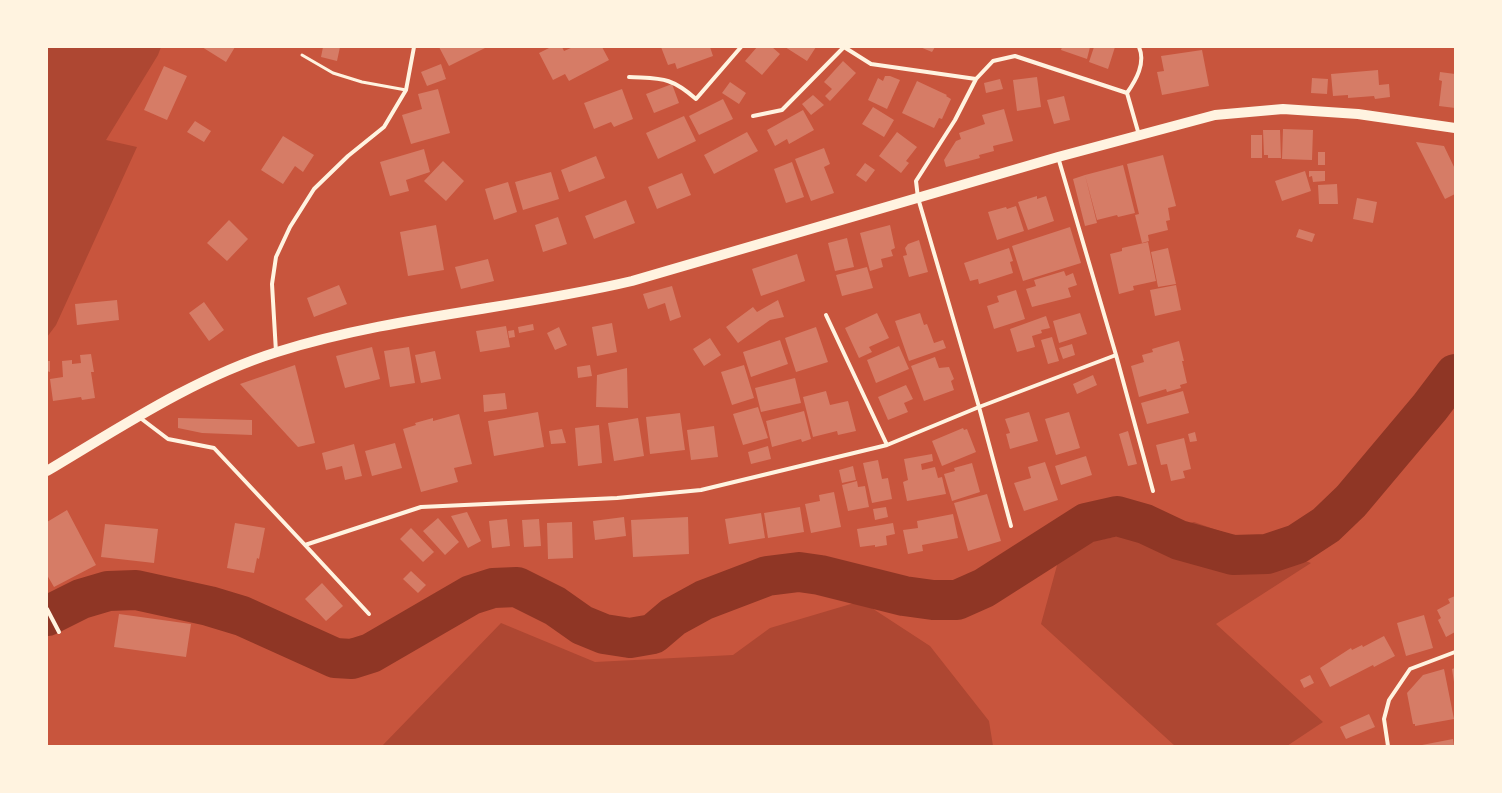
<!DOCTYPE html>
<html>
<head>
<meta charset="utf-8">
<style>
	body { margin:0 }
	#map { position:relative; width:1502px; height:793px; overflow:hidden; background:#c8553d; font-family:"Times New Roman",serif }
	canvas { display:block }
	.frame { position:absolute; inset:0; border:48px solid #fff3e0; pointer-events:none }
</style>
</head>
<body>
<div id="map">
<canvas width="1502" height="793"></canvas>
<div class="frame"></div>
</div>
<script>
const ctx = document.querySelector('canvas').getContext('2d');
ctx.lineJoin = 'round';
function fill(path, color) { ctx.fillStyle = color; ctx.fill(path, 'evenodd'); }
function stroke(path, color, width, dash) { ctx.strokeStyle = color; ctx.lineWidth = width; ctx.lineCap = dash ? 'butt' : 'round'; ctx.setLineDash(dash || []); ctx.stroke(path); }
fill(new Path2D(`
	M47 47H161L158 55 106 140 137 147 56 325 47 337Z
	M1194 522 1311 563 1216 624 1323 722 1287 746H1175L1041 624 1062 547Z
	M861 601 930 646 989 721 993 746H382L501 623 595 662 733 655 770 628Z`), '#ae4732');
stroke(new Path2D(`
	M47 616 81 599 108 591 136 590 209 606 242 616 335 658 352 659 371 653 471 595 493 588 517 587 555 606 582 625 604 634 630 638 653 634 673 617 704 600 767 576 799 572 820 575 904 596 933 600H957L984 588 1086 523 1117 516 1145 524 1179 540 1233 555 1267 554 1297 544 1326 525 1351 501 1430 407 1455 374`), '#8f3625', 40);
fill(new Path2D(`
	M202 47H235L226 62Z
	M323 47H340L337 61 321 57Z
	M439 47H487L449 66Z
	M551 47H562L564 51 573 47H602L609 60 569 81 565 74 553 80 539 53Z
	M661 47H710L713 56 677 69 675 63 668 65Z
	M757 47H772L780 54 762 75 745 61Z
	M785 47H816L807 61Z
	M920 47H935L932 52Z
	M1062 47H1090L1087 59 1061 50Z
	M1094 47H1115L1108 69 1089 62Z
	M1202 50 1209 86 1162 95 1157 72 1164 71 1161 56Z
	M843 61 856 73 830 101 825 96 832 89 824 82Z
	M441 64 446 79 427 86 421 72Z
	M164 66 187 76 167 120 144 110Z
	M1378 70 1379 85 1389 84 1390 97 1375 99 1374 96 1348 98V95L1333 96 1331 74Z
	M1440 72 1455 74V108L1439 106 1442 81 1439 80Z
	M885 76H890L900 80 887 109 868 100 878 78 883 81Z
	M1037 77 1041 107 1017 111 1013 80Z
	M1312 78 1328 79 1327 94 1311 93Z
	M1000 79 1003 89 986 93 984 83Z
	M917 81 947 95 946 96 951 99 942 119 939 118 934 128 902 113Z
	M730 82 746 93 739 104 722 93Z
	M672 84 679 103 654 113 646 94Z
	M438 89 450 133 411 144 402 115 422 109 418 94Z
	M622 89 633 119 614 127 611 122 594 129 584 103Z
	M813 95 824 105 811 115 802 104Z
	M1064 96 1070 120 1054 124 1047 100Z
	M723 99 733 119 699 135 689 116Z
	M873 107 894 120 884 137 862 124Z
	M1004 109 1013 141 993 146 994 151 979 155 980 158 946 167 944 160 956 141 961 139 959 133 985 124 982 115Z
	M803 110 814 130 789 144 787 139 775 146 767 130Z
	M684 116 696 141 658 159 646 133Z
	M195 121 211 131 204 142 187 132Z
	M1283 129 1313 130 1312 160 1282 159Z
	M1263 130H1280L1281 158H1268V155H1264Z
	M747 132 758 151 714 174 704 155Z
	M897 132 917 147 906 161 909 163 901 173 879 156Z
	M1251 135H1262V158H1251Z
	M283 136 314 155 303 172 295 166 283 184 261 170Z
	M1416 142 1444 146 1455 169V194L1445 199Z
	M824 148 830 164 824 167 834 193 811 201 795 159Z
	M424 149 430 172 406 180 409 191 390 196 380 162Z
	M1318 152H1325V165H1318Z
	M1163 155 1176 206 1168 208 1170 220 1166 221 1168 230 1148 235 1149 241 1142 243 1135 215 1139 214 1127 164Z
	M596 156 605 178 569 192 561 170Z
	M443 161 464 181 446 201 424 181Z
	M792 162 804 197 786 203 774 169Z
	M865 163 875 170 866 182 856 175Z
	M1123 165 1135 213 1118 217 1117 215 1097 220 1085 175Z
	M1305 171 1311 191 1282 201 1275 181Z
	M1309 171H1325V181L1313 182 1312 176 1309 177Z
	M551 172 559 199 523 210 515 182Z
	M682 173 691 195 657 209 648 187Z
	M1085 175 1097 223 1085 226 1073 179Z
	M508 182 517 212 494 220 485 189Z
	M1337 184 1338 204H1319L1318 185Z
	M1037 196V199L1046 196 1054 221 1028 230 1018 202Z
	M1357 198 1377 202 1373 223 1353 219Z
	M626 200 635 223 594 239 585 216Z
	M1016 206 1024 231 997 240 988 212 1006 207 1007 209Z
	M558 217 567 244 543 252 535 225Z
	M229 220 248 239 227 261 207 243Z
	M436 225 444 270 408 276 400 232Z
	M890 225 895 248 891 250 893 256 881 259 883 267 870 271 860 233Z
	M1070 227 1081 263 1023 281 1012 246Z
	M1299 229 1315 234 1312 242 1296 237Z
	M847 238 854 267 835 271 828 243Z
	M919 240 928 272 909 277 903 256 907 255 905 248 908 244Z
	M1148 242 1156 281 1133 286 1134 290 1119 294 1110 254 1122 251V248Z
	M1009 248 1013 261 1010 262 1013 273 979 284 978 279 970 281 964 263Z
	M1168 248 1176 284 1158 287 1151 252Z
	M797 254 805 281 761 296 752 269Z
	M488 259 494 281 461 289 455 267Z
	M867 267 873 288 842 296 836 275Z
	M1064 271 1066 276 1073 273 1077 285 1068 288 1071 297 1032 307 1026 289 1036 286 1034 280Z
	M339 285 347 304 314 317 307 298Z
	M1176 285 1181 310 1155 316 1150 290Z
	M672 286 681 317 670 321 665 303 648 309 643 294Z
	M1016 290 1025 319 994 329 987 306 999 302 997 296Z
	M117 300 119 320 77 325 75 304Z
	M778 300 784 317 770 320 738 343 726 327 753 307 757 312Z
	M204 302 224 330 209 341 189 313Z
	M877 313 889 338 869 347 872 352 859 358 845 328Z
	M920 313 924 325 927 324 934 343 943 340 946 348 909 361 895 321Z
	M1080 313 1087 334 1059 343 1053 321Z
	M1046 316 1050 328 1041 330 1042 333 1032 336 1035 347 1017 352 1010 329Z
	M612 323 617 352 597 356 592 327Z
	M533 324 534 330 519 333 518 327Z
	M506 326 510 347 480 352 476 331Z
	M559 327 567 345 555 350 547 333Z
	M816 327 828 362 796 372 785 338Z
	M514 330 515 337 509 338 508 331Z
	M1052 337 1059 361 1048 364 1041 340Z
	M710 338 721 355 704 366 693 349Z
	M780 340 788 364 751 377 743 352Z
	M1179 341 1184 361H1182L1187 383 1180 385 1181 388 1167 392 1166 389 1139 397 1131 366 1144 362 1142 355 1153 352 1152 349Z
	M1072 344 1075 355 1063 359 1059 348Z
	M899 346 909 369 876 383 867 360Z
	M372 347 380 379 345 388 336 356Z
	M409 347 415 383 390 387 384 351Z
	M435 351 441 379 421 383 415 355Z
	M91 354 94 372H91L95 398 82 400 81 397 53 401 50 379 63 377 62 361 72 360V364L81 363 80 355Z
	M935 357 939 368 949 367 954 379 951 381 954 390 924 401 911 366Z
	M47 361H50V372L47 371Z
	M295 365 315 443 298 447 240 384Z
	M590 365 592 376 578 378 577 367Z
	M744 365 754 398 732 405 721 372Z
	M627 368 628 408 596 407 597 375Z
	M1093 375 1097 385 1077 394 1073 384Z
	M795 378 801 403 761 412 755 388Z
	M906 385 913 399 904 403 908 412 888 420 878 397Z
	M826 391 830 405 848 401 856 431 838 435 837 431 813 437 803 397Z
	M1183 391 1189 413 1147 424 1141 403Z
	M505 393 507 409 484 412 483 395Z
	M758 407 768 438 743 445 733 414Z
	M804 411 811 439 802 442 801 439 772 447 766 421Z
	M538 412 544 447 494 456 488 421Z
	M1029 412 1038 441 1010 449 1006 434 1010 433 1005 419Z
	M1069 412 1080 448 1056 455 1045 419Z
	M680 413 685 450 650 454 646 417Z
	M459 414 472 464 454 468 458 482 421 492 403 429 416 425 415 423 433 418V421Z
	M178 418 252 420V435L202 433 178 428Z
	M638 418 644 456 614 461 608 423Z
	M599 425 602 463 578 466 575 428Z
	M714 426 718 457 691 460 687 430Z
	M963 428 964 430 967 429 976 452 942 466 932 441Z
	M562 429 566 443 551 444 549 431Z
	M1128 431 1137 464 1128 466 1119 434Z
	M1195 432 1197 441 1190 442 1188 434Z
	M1184 438 1191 469 1183 471 1185 478 1171 481 1167 464 1161 465 1156 445Z
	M395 443 402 468 372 476 365 451Z
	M354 444 362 476 345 480 342 466 326 470 322 453Z
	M768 446 771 459 751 464 748 452Z
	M932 454 933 461 921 464 922 470 935 467 938 478 942 477 946 494 907 501 903 482 908 480 904 459Z
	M1086 456 1092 475 1061 485 1055 466Z
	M878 460 882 479 888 478 892 499 872 503 863 463Z
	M1045 462 1058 500 1024 511 1014 483 1031 478 1028 467Z
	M972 463 980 492 952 501 944 474 955 471 954 468Z
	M853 466 856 480 842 483 839 470Z
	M857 481 858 487 865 486 869 507 848 511 842 485Z
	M834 492 841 527 811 533 805 504 820 501 819 495Z
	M987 494 1001 541 968 551 954 503Z
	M800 507 804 532 768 538 764 513Z
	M886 507 888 517 875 520 873 509Z
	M67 510 96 565 54 587 47 575V522Z
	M467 512 481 541 468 548 451 516Z
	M761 513 765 538 729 544 725 519Z
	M953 514 958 538 922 545 923 551 908 554 903 530 918 528 917 521Z
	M624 517 626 536 595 540 593 521Z
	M688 517 689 554 633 557 631 520Z
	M438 518 459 542 445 555 423 531Z
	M507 519 510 546 492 548 489 521Z
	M539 519 541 546 524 547 522 520Z
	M572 522 573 558 548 559 547 523Z
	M235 523 265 528 259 559 257 558 254 573 227 568Z
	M893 523 895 534 886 536 887 545 875 547V545L860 547 857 529Z
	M105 524 158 529 154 563 101 557Z
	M411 528 434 552 423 562 400 539Z
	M411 571 426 585 418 593 403 579Z
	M322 583 343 606 326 621 305 599Z
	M1455 596V632L1446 637 1438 620 1441 618 1437 610 1450 603 1448 599Z
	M119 614 191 624 186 657 114 647Z
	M1424 615 1433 648 1406 656 1397 623Z
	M1384 636 1395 656 1374 667 1373 665 1330 687 1320 668 1351 648 1352 650 1362 645 1363 647Z
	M1455 668V682H1454L1452 669Z
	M1444 669 1454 719 1415 726V724H1413L1407 693 1423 675Z
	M1310 675 1314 683 1304 688 1300 680Z
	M1369 714 1375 727 1346 739 1340 727Z
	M1453 739 1454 746H1422V745Z`), '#d67c66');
stroke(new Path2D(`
	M302 55 333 73 362 82 406 90`), '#fff3e0', 3);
stroke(new Path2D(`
	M629 77C661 79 670 76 696 99L741 47
	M976 79 993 61 1015 56 1127 93 1139 135
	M1127 93C1136 80 1146 63 1139 47
	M753 116 782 110 844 47
	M826 315 887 445
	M276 352 272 284 276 257 290 227 314 189 348 156 384 127 406 90 414 47
	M1116 355 1153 491
	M139 417 168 439 214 448 305 545 421 507 617 498 701 490 887 445 979 407 918 198 916 181 955 120 976 79 871 64 844 47
	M1011 526 979 407 1116 355 1058 157
	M305 545 369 614
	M47 609 59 632
	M1388 746 1384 719 1389 700 1410 669 1455 652`), '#fff3e0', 4);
stroke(new Path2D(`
	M47 471C121 427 194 378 277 352 392 316 514 309 632 281L1058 157 1215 115 1283 109 1358 114 1455 128`), '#fff3e0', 10);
</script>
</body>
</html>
